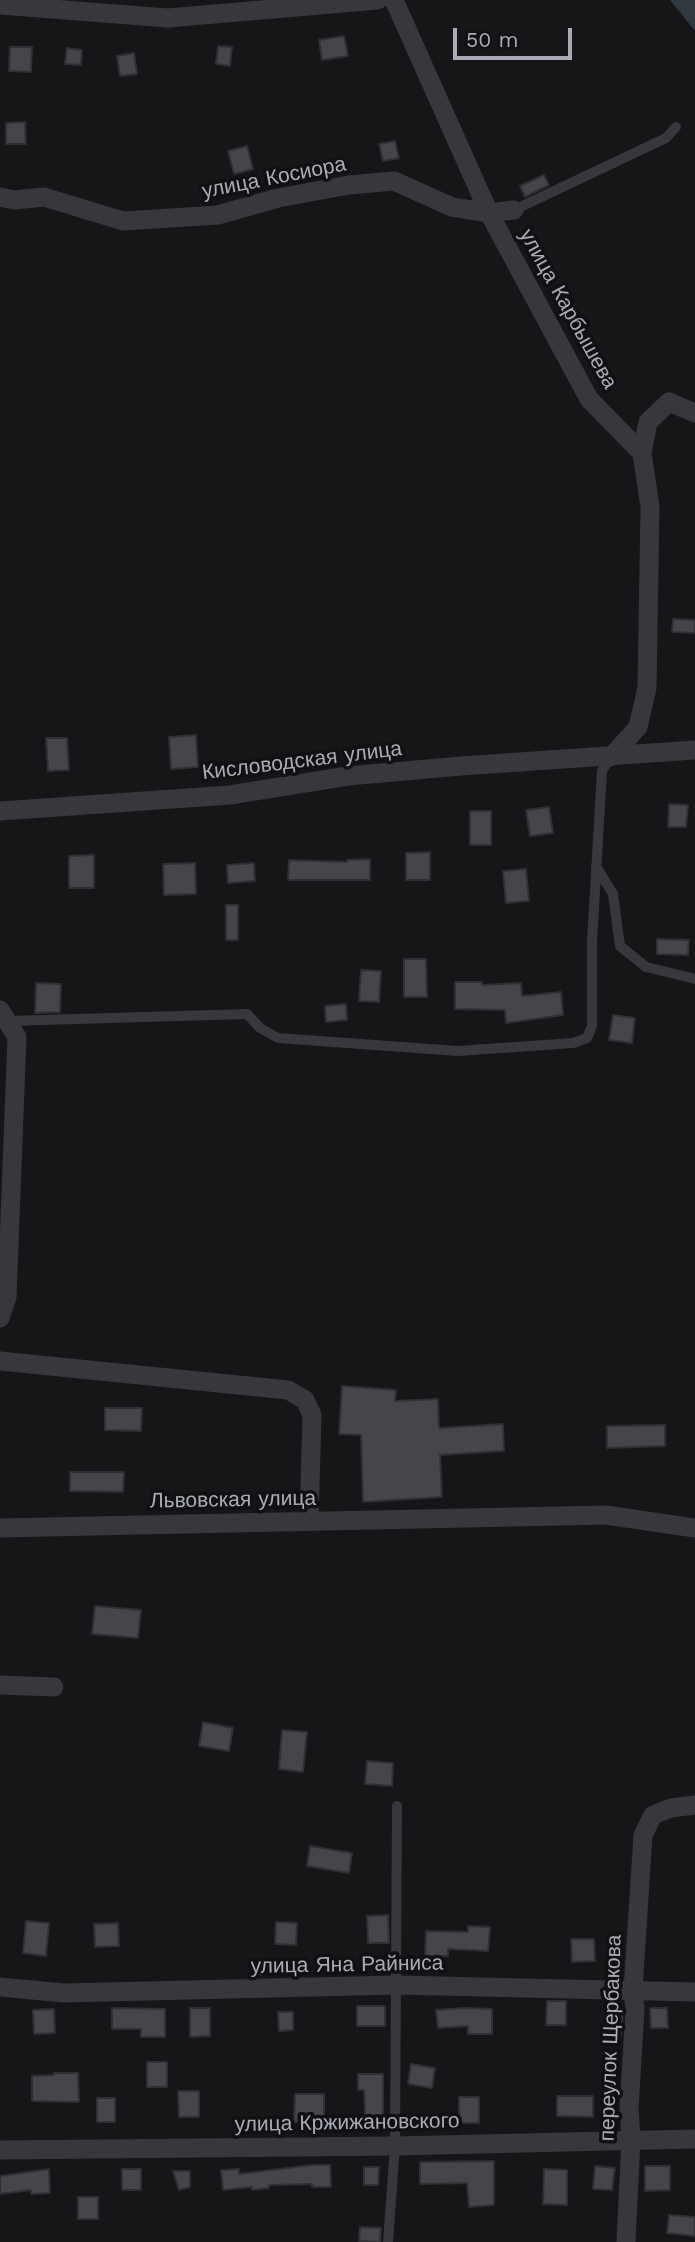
<!DOCTYPE html>
<html>
<head>
<meta charset="utf-8">
<style>
	body { margin:0 }
	#map { position:relative; width:695px; height:2242px; overflow:hidden; background:#161618; font-family:"Work Sans",sans-serif }
	canvas { display:block }
	.scale { position:absolute; left:453px; top:28px; width:119px; height:32px; box-sizing:border-box; border:4px solid #a9acb7; border-top:0; padding-left:9px; font-size:21px; line-height:24px; white-space:nowrap; color:#a9acb7; -webkit-text-stroke:5px #111113; paint-order:stroke }
</style>
</head>
<body>
<div id="map">
<canvas width="695" height="2242"></canvas>
<div class="scale">50 m</div>
</div>
<script>
const ctx = document.querySelector('canvas').getContext('2d');
ctx.lineJoin = 'round';
function fill(path, color) { ctx.fillStyle = color; ctx.fill(path, 'evenodd'); }
function stroke(path, color, width, dash) { ctx.strokeStyle = color; ctx.lineWidth = width; ctx.lineCap = dash ? 'butt' : 'round'; ctx.setLineDash(dash || []); ctx.stroke(path); }
function drawText(font, color, halo, rows, align = 'center') {
  ctx.font = font + ' "Work Sans",sans-serif'; ctx.lineWidth = 7; ctx.setLineDash([]); ctx.textBaseline = 'middle'; ctx.strokeStyle = halo; ctx.fillStyle = color; for (const [text, x, y, turn = 0] of rows) {
    ctx.save(); ctx.translate(x, y); ctx.rotate((+turn || 0) * Math.PI / 180); ctx.textAlign = isNaN(turn) ? turn : align; if (halo) ctx.strokeText(text, 0, 0); ctx.fillText(text, 0, 0); ctx.restore();
  }
}
fill(new Path2D(`
	M670 0H695V31Z`), '#303840');
const building = new Path2D(`
	M344 36 348 56 322 60 319 40Z
	M218 46 232 47 230 66 216 64Z
	M10 47H32L31 72 9 71Z
	M67 48 82 50 81 65 65 64Z
	M134 53 137 74 120 76 117 56Z
	M25 122 26 144H6V123Z
	M395 141 399 158 383 161 379 144Z
	M247 146 253 169 234 174 228 151Z
	M544 175 549 185 525 197 520 186Z
	M673 619 695 620V633L672 632Z
	M196 735 198 767 171 769 169 737Z
	M46 738H67L69 770 48 771Z
	M669 804 688 805 686 827H668Z
	M549 807 553 833 530 836 526 810Z
	M470 811H491V845H470Z
	M430 852V880H406V853Z
	M94 855V888H69V856Z
	M370 859V880H288L289 860 347 862V860Z
	M195 863 196 894 164 895 163 864Z
	M254 863 255 881 228 883 227 865Z
	M526 869 529 901 506 903 503 871Z
	M226 905H238V940H226Z
	M657 939 689 940 688 955 657 954Z
	M404 959H426L427 997H404Z
	M361 970 381 971 379 1002 359 1001Z
	M455 982H482V985L521 983 522 996 561 992 563 1015 506 1023 505 1010 455 1009Z
	M36 983 61 984 60 1012 35 1013Z
	M346 1004 347 1020 326 1022 325 1006Z
	M613 1015 635 1018 632 1043 609 1040Z
	M342 1386 396 1390 395 1401 438 1399 439 1428 503 1424 504 1451 440 1455 442 1497 363 1502 361 1435 339 1434Z
	M105 1408H142L141 1431 105 1430Z
	M665 1425V1446L607 1448V1426Z
	M70 1472H124L123 1492 70 1491Z
	M95 1606 141 1610 138 1638 92 1634Z
	M203 1722 233 1728 229 1751 199 1746Z
	M282 1730 307 1732 303 1772 279 1769Z
	M367 1761 393 1763 392 1786 365 1784Z
	M310 1846 352 1853 349 1873 307 1866Z
	M388 1915 389 1943H368L367 1916Z
	M26 1921 49 1923 46 1956 23 1953Z
	M276 1922 297 1923 296 1945 275 1944Z
	M118 1923 119 1946 95 1947 94 1924Z
	M468 1926 490 1927 488 1951 448 1949V1956H425L426 1931 468 1932Z
	M571 1939H594L595 1961 572 1962Z
	M547 2001H566V2025H546Z
	M357 2006H385V2026H357Z
	M112 2008 165 2009V2037H141V2029H112Z
	M190 2008H210V2036L190 2037Z
	M464 2008 492 2009V2034H468V2026L438 2028 436 2010Z
	M650 2008H667L668 2028H651Z
	M54 2009 55 2033 34 2034 33 2010Z
	M623 2010 621 2035 607 2037 604 2012Z
	M278 2012H293V2030L279 2031Z
	M147 2062H167V2087H147Z
	M411 2064 435 2068 432 2088 408 2084Z
	M54 2073H78L79 2102 32 2101V2076L54 2075Z
	M358 2074H383V2129H366L364 2090H358Z
	M178 2091H199V2117H179Z
	M295 2094H324V2123L294 2122Z
	M557 2096H593V2117L557 2116Z
	M459 2097H479V2123H459Z
	M97 2098H115V2122H97Z
	M494 2161V2205L469 2207 467 2183 420 2184V2162Z
	M312 2165H330L331 2187H312V2184L269 2185V2188L252 2190V2187L223 2190 221 2170 239 2169V2174Z
	M595 2166 615 2168 612 2190 593 2189Z
	M645 2166H670V2190L645 2191Z
	M364 2167H379L378 2185H364Z
	M49 2169 50 2193 31 2194V2190L0 2194V2176Z
	M122 2169H141V2190H122Z
	M544 2169 567 2170V2205L543 2204Z
	M173 2171H190V2187L179 2190Z
	M78 2197H98V2219H78Z
	M669 2215 695 2217V2236L667 2233Z
	M360 2227 381 2228 380 2242 359 2241Z`);
fill(building, '#45464b');
stroke(building, '#303034', 2);
stroke(new Path2D(`
	M514 210 666 138 676 127
	M596 866 613 894 620 946 646 967 695 979
	M8 1021 247 1014 260 1028 278 1038 458 1051 573 1043 587 1038 592 1026V942L602 771 610 757
	M388 2242 395 2146 397 1806`), '#37383c', 10);
stroke(new Path2D(`
	M394 0 489 213 589 399 642 453 650 507 647 688 638 727 611 757
	M0 5 168 18 378 0
	M0 197 14 200 44 197 123 221 218 215 278 198 349 185 394 181 452 207 489 213 514 210
	M642 453 648 422 669 402 695 413
	M0 811 230 795 348 776 461 766 695 750
	M0 1010 17 1037 7 1297 0 1318
	M0 1361 288 1390 305 1400 312 1415 309 1521
	M0 1528 606 1515 695 1528
	M0 1685 54 1687
	M0 1987 64 1993 397 1985 695 1992
	M0 2150 395 2146 695 2139
	M626 2242 631 2139 629 2109 635 2009 633 1990 643 1835 653 1815 671 1808 695 1805`), '#37383c', 19);
drawText('21px', '#a9acb7', '#111113', [
	["улица Косиора",274,178,-11],
	["улица Карбышева",568,309,61],
	["Кисловодская улица",302,761,-7],
	["Львовская улица",233,1500,-1],
	["улица Яна Райниса",347,1965,-1],
	["переулок Щербакова",611,2038,-88],
	["улица Кржижановского",347,2123,-1]
]);
</script>
</body>
</html>
